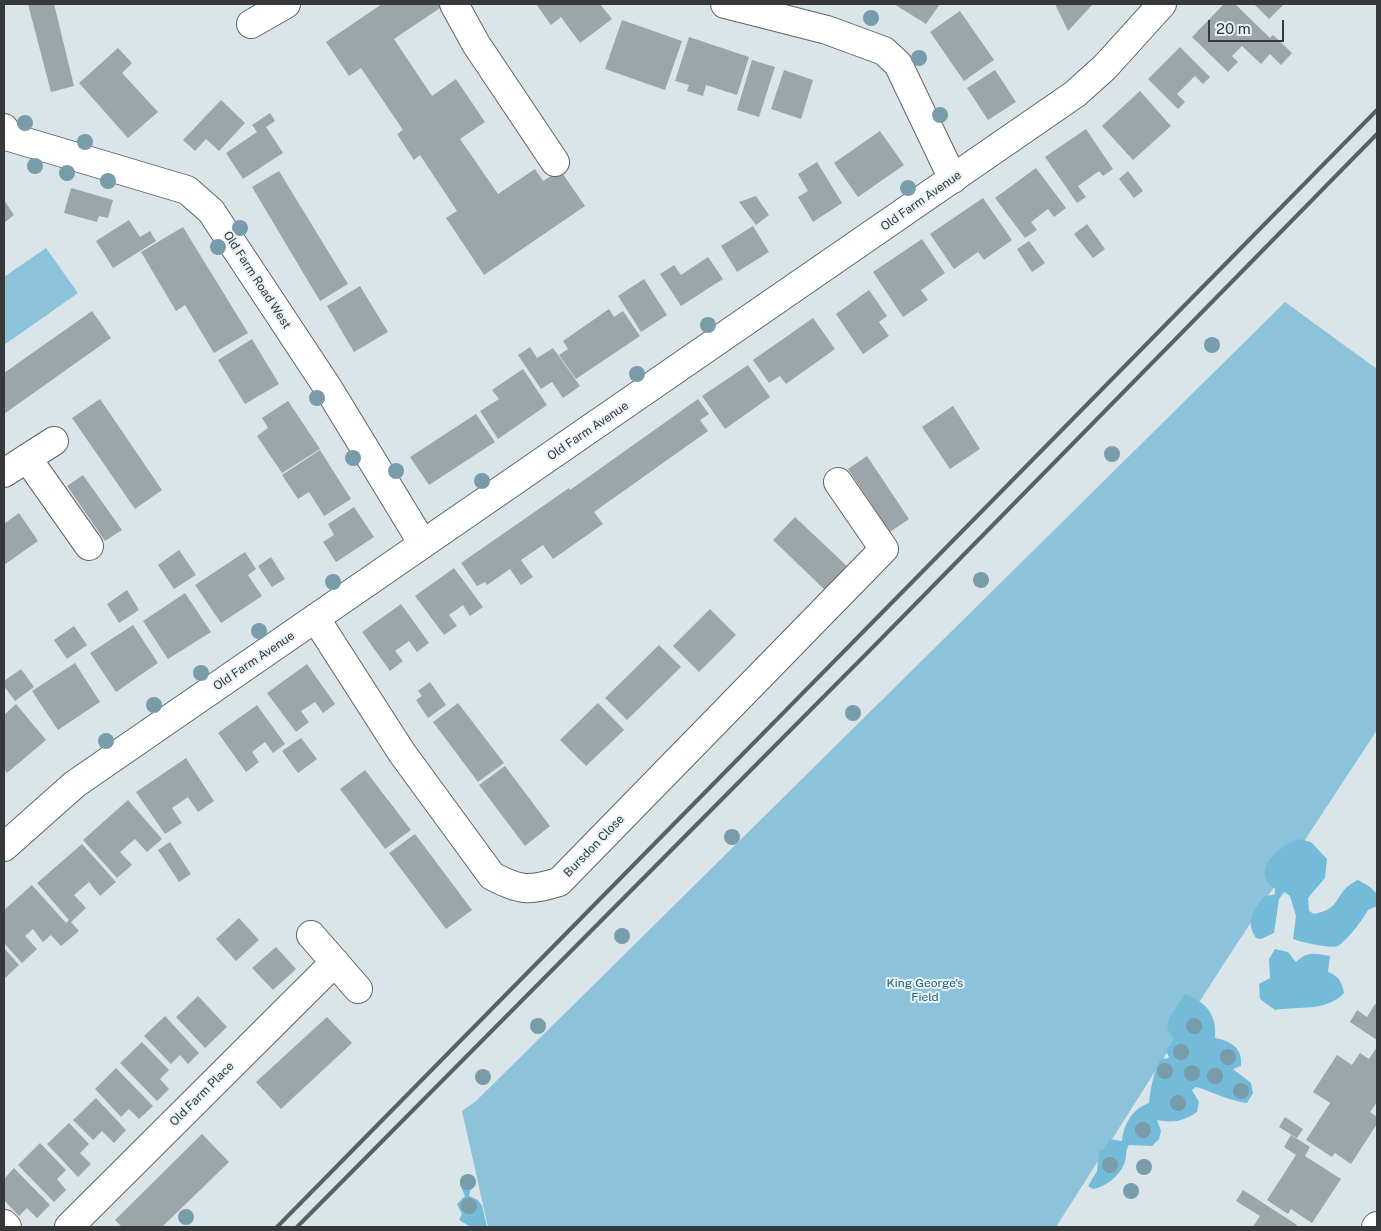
<!DOCTYPE html>
<html>
<head>
<meta charset="utf-8">
<style>
	body { margin:0 }
	#map { position:relative; width:1381px; height:1231px; overflow:hidden; background:#dae5ea; font-family:"Public Sans",sans-serif }
	canvas { display:block }
	.frame { position:absolute; inset:0; border:5px solid #35393b; pointer-events:none }
	.scale { position:absolute; left:1208px; top:20px; width:76px; height:22px; box-sizing:border-box; border:2px solid #35393b; border-top:0; padding-left:6px; font-size:15px; line-height:18px; white-space:nowrap; color:#35393b; -webkit-text-stroke:4px #e7f2f7; paint-order:stroke }
</style>
</head>
<body>
<div id="map">
<canvas width="1381" height="1231"></canvas>
<div class="frame"></div>
<div class="scale">20 m</div>
</div>
<script>
const ctx = document.querySelector('canvas').getContext('2d');
ctx.lineJoin = 'round';
function fill(path, color) { ctx.fillStyle = color; ctx.fill(path, 'evenodd'); }
function stroke(path, color, width, dash) { ctx.strokeStyle = color; ctx.lineWidth = width; ctx.lineCap = dash ? 'butt' : 'round'; ctx.setLineDash(dash || []); ctx.stroke(path); }
function drawText(font, color, halo, rows, align = 'center') {
  ctx.font = font + ' "Public Sans",sans-serif'; ctx.lineWidth = 4; ctx.setLineDash([]); ctx.textBaseline = 'middle'; ctx.strokeStyle = halo; ctx.fillStyle = color; for (const [text, x, y, turn = 0] of rows) {
    ctx.save(); ctx.translate(x, y); ctx.rotate((+turn || 0) * Math.PI / 180); ctx.textAlign = isNaN(turn) ? turn : align; if (halo) ctx.strokeText(text, 0, 0); ctx.fillText(text, 0, 0); ctx.restore();
  }
}
fill(new Path2D(`
	M46 248 78 293 4 345V277Z
	M1285 302 1377 369V730L1223 965 1056 1227H488L462 1111 476 1101Z`), '#8dc3da');
fill(new Path2D(`
	M1298 839 1311 842 1327 859 1325 878 1308 898 1309 911 1314 914C1345 908 1332 892 1358 880L1370 887 1377 894V906L1368 910C1363 919 1348 940 1338 946 1332 949 1300 942 1293 939L1296 916 1290 896 1284 892 1279 899 1274 933 1261 939 1256 938C1245 922 1253 910 1264 897L1275 894V889C1249 871 1279 846 1298 839Z
	M1275 949 1288 952 1296 962C1306 951 1316 953 1330 956L1328 972C1339 976 1342 982 1344 993 1327 1012 1298 1006 1275 1010L1260 999 1259 984 1270 978 1269 959Z
	M1185 994C1206 1002 1217 1014 1215 1038 1231 1041 1243 1048 1241 1066L1233 1069 1251 1083 1253 1093 1247 1103C1230 1101 1213 1092 1196 1087L1192 1090 1199 1102 1197 1112C1182 1122 1173 1123 1157 1120L1161 1131 1159 1139 1152 1146 1129 1145C1125 1151 1127 1155 1125 1161 1122 1174 1106 1187 1093 1189L1088 1186 1097 1171 1099 1151 1105 1148 1109 1139 1122 1141C1124 1124 1132 1109 1149 1103 1150 1090 1154 1070 1161 1059L1169 1058 1166 1050 1174 1040 1167 1029 1169 1018Z
	M465 1175 473 1178 469 1196 478 1200 482 1206 487 1227H471L459 1220 462 1214 457 1204 465 1196 460 1185 462 1177Z`), '#74bbd9');
fill(new Path2D(`
	M28 4H54L74 86 51 92Z
	M382 4H446L394 39 432 96 456 79 485 122 460 139 498 194 535 169 543 181 560 170 585 206 484 275 446 218 457 211 420 155 414 160 397 134 403 130 361 68 349 76 326 42Z
	M536 4H600L612 19 580 43 561 17 551 25Z
	M894 4H940L926 24Z
	M1055 4H1093L1068 31Z
	M1224 4H1235L1270 38 1273 35 1292 53 1281 65 1270 54 1261 64 1242 46 1232 56 1238 62 1228 72 1192 37Z
	M1254 4H1284L1269 19Z
	M960 11 994 60 964 81 930 32Z
	M622 20 682 41 665 90 605 69Z
	M689 37 749 57 737 95 706 85 703 96 687 91 689 85 675 81Z
	M1180 47 1210 77 1203 84 1195 76 1177 94 1185 102 1178 109 1148 79Z
	M118 48 132 63 122 73 158 112 128 138 79 83Z
	M752 60 775 67 759 117 737 110Z
	M784 70 813 80 801 119 771 109Z
	M995 70 1016 102 988 120 967 88Z
	M1140 91 1171 126 1133 160 1102 126Z
	M221 100 245 123 219 151 206 139 195 151 183 140Z
	M270 113 275 121 266 127 283 153 243 179 226 153 257 132 252 125Z
	M1086 129 1113 169 1103 176 1099 171 1078 186 1086 197 1077 203 1045 157Z
	M880 131 904 165 858 197 834 163Z
	M817 162 842 203 813 222 798 197 808 191 798 174Z
	M1036 168 1066 208 1054 217 1048 209 1031 222 1037 230 1025 238 995 198Z
	M279 171 348 284 320 301 252 187Z
	M1128 171 1143 191 1134 198 1119 179Z
	M71 188 113 200 108 218 99 216 97 222 64 213Z
	M756 196 769 215 756 225 739 202Z
	M983 198 1012 240 984 260 978 252 954 269 930 234Z
	M4 200 14 215 4 223Z
	M129 220 140 237 150 231 156 241 113 268 96 241Z
	M1087 224 1105 249 1093 258 1074 234Z
	M753 226 769 252 737 272 721 246Z
	M183 227 248 333 214 353 185 305 176 311 141 252Z
	M922 239 945 273 921 290 928 300 903 317 873 272Z
	M1029 241 1045 263 1032 272 1017 249Z
	M708 257 723 279 681 306 660 274 674 265 681 275Z
	M644 279 667 315 641 332 618 296Z
	M360 286 388 332 354 352 327 306Z
	M869 290 887 316 879 322 889 336 863 354 836 314Z
	M609 309 614 317 623 311 640 336 576 379 559 355 568 349 563 341Z
	M92 311 111 338 4 414V373Z
	M813 318 835 349 786 384 780 376 769 383 753 360Z
	M252 339 279 384 245 404 218 360Z
	M530 347 537 358 553 348 580 386 563 398 552 382 541 389 518 355Z
	M748 365 770 397 725 429 702 396Z
	M523 369 547 405 498 439 480 411 499 399 492 390Z
	M100 399 162 490 135 509 72 418Z
	M698 399 709 414 700 420 708 431 594 512 603 524 553 559 543 545 521 560 533 577 521 585 510 569 487 585 485 582 477 586 461 563 569 488 570 490Z
	M288 401 320 449 282 473 257 436 268 428 262 418Z
	M953 406 980 449 950 469 922 427Z
	M476 414 495 442 429 485 410 457Z
	M320 450 351 499 324 516 309 492 298 499 282 475Z
	M867 456 909 519 890 532 848 469Z
	M83 475 122 530 105 541 67 486Z
	M354 507 374 537 336 562 323 542 334 535 328 524Z
	M19 513 38 541 4 565V524Z
	M795 517 850 569 827 592 773 540Z
	M179 550 196 575 174 589 158 565Z
	M245 552 256 569 248 575 262 596 221 623 195 585Z
	M271 557 285 579 272 587 258 566Z
	M454 568 483 607 470 616 463 605 449 615 457 626 444 635 415 596Z
	M127 590 139 610 119 623 107 604Z
	M185 593 211 632 168 659 143 621Z
	M401 604 429 643 417 652 409 641 395 651 403 661 390 671 362 632Z
	M710 609 736 635 699 672 673 646Z
	M133 625 158 663 116 692 90 653Z
	M74 626 87 645 67 659 54 640Z
	M659 645 681 667 627 720 605 698Z
	M75 663 100 702 58 730 32 691Z
	M307 664 335 704 323 713 315 702 301 711 309 722 296 732 267 693Z
	M21 669 34 687 15 701 4 686V681Z
	M430 682 446 705 428 718 416 700 422 696 418 691Z
	M458 703 504 763 478 782 433 722Z
	M598 703 624 730 586 766 560 740Z
	M16 704 46 740 7 773 4 768V715Z
	M257 705 285 744 273 753 265 742 257 748 252 752 259 762 246 772 218 733Z
	M301 738 317 759 298 773 282 751Z
	M186 758 214 801 198 812 188 797 172 808 182 823 165 834 136 792Z
	M505 766 550 826 525 846 479 785Z
	M365 770 411 830 385 849 340 789Z
	M128 800 162 839 147 852 135 839 120 852 132 865 117 878 83 840Z
	M415 834 472 910 446 929 389 853Z
	M170 842 191 874 179 882 158 850Z
	M82 844 116 882 100 896 89 882 74 895 86 908 71 922 79 931 61 946 51 935 43 942 33 929 25 936 37 949 22 963 4 943V910L32 885 66 923 69 920 37 883Z
	M239 918 259 940 236 961 216 939Z
	M276 947 296 969 273 990 252 968Z
	M4 948 19 965 4 979Z
	M198 996 227 1027 205 1048 176 1017Z
	M1375 1004 1377 1005V1040L1350 1022 1357 1010 1367 1017Z
	M165 1016 199 1053 188 1064 180 1055 171 1064 144 1036Z
	M327 1017 352 1043 281 1109 256 1082Z
	M142 1042 169 1070 160 1079 169 1089 157 1101 120 1063Z
	M1377 1047V1102L1370 1112 1377 1117V1124L1351 1164 1335 1153 1332 1157 1306 1140 1330 1103 1313 1092 1337 1055 1352 1065 1360 1053 1369 1059Z
	M116 1068 153 1106 139 1119 129 1109 121 1117 95 1089Z
	M96 1098 126 1130 114 1143 102 1131 93 1140 73 1120Z
	M1285 1117 1303 1129 1297 1138 1279 1127Z
	M69 1123 89 1144 80 1153 91 1164 78 1177 47 1144Z
	M202 1134 229 1162 162 1227H122L115 1220Z
	M1291 1135 1310 1147 1305 1156 1341 1179 1312 1223 1291 1209 1288 1214 1267 1200 1296 1155 1284 1147Z
	M40 1143 66 1170 57 1179 66 1190 54 1202 18 1165Z
	M14 1168 50 1205 37 1218 27 1208 19 1216 4 1200V1179Z
	M1243 1190 1297 1225 1295 1227H1253L1260 1216 1236 1201Z`), '#9ba5aa');
const minor = new Path2D(`
	M454 4 476 44 555 162
	M725 4 827 30 884 51 898 64 953 179
	M251 24 286 4
	M4 128 6 136 187 190 211 211 328 388 423 544
	M27 458 89 546
	M4 473 54 441
	M316 619 402 753 492 876C521 891 528 891 559 882L884 549 838 482
	M4 847 75 784 1075 94 1105 67 1162 4
	M311 935 358 989
	M4 1224 7 1227
	M69 1227 335 962
	M1376 1227 1377 1226`);
stroke(minor, '#5b6569', 30);
stroke(minor, '#fff', 28);
stroke(new Path2D(`
	M277 1227 1377 110
	M297 1227 879 641 1377 134`), '#5b6063', 4);
ctx.fillStyle = '#789caa';
for (const [x, y] of [
	[871,18],
	[919,58],
	[940,115],
	[25,123],
	[85,142],
	[35,166],
	[67,173],
	[108,181],
	[908,188],
	[240,228],
	[218,247],
	[708,325],
	[1212,345],
	[637,374],
	[317,398],
	[1112,454],
	[353,458],
	[396,471],
	[482,481],
	[981,580],
	[333,582],
	[259,631],
	[201,673],
	[154,705],
	[853,713],
	[106,741],
	[732,837],
	[622,936],
	[538,1026],
	[1194,1026],
	[1181,1052],
	[1228,1057],
	[1165,1071],
	[1192,1073],
	[1215,1076],
	[483,1077],
	[1241,1091],
	[1178,1103],
	[1143,1130],
	[1110,1165],
	[1144,1167],
	[468,1182],
	[1131,1191],
	[469,1206],
	[186,1217]
]) { ctx.beginPath(); ctx.arc(x, y, 8, 0, 2 * Math.PI); ctx.fill(); }
drawText('12px', '#35393b', '#e7f2f7', [
	["Old Farm Avenue",921,201,-35],
	["Old Farm Road West",257,280,57],
	["Old Farm Avenue",588,431,-34],
	["Old Farm Avenue",254,661,-34],
	["Bursdon Close",594,846,-46],
	["Old Farm Place",202,1094,-45]
]);
drawText('12px', '#286075', '#e7f2f7', [
	["King George's",925,983],
	["Field",925,997]
]);
</script>
</body>
</html>
